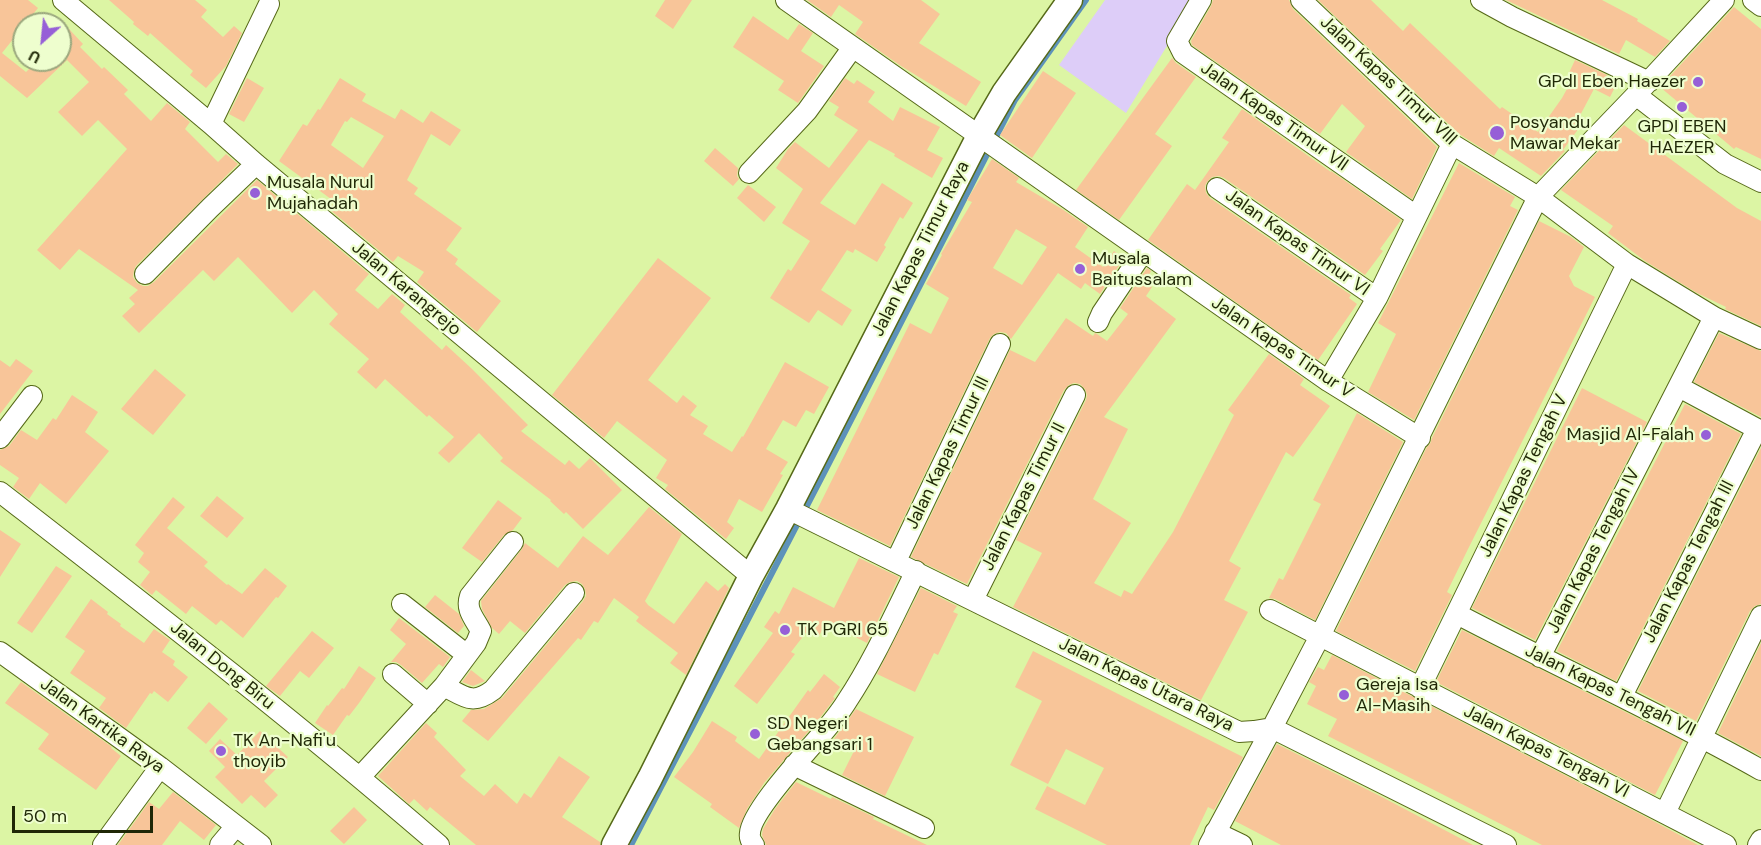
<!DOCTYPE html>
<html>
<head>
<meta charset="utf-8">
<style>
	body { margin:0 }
	#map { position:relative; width:1761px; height:845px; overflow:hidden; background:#dcf5a4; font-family:"DM Sans",sans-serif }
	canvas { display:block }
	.north { position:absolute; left:12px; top:12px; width:60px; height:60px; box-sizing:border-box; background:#eefece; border:2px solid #9ba87e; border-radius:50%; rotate:207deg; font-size:16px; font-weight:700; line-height:24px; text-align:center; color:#1f2706 }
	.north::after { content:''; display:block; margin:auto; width:21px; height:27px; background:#965fd7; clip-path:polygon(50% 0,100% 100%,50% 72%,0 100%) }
	.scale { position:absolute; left:12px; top:806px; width:141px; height:27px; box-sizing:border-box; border:3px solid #1f2706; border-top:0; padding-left:8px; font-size:18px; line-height:21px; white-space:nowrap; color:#1f2706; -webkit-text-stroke:4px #eefece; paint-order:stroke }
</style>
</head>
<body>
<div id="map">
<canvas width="1761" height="845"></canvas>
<div class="north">U</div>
<div class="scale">50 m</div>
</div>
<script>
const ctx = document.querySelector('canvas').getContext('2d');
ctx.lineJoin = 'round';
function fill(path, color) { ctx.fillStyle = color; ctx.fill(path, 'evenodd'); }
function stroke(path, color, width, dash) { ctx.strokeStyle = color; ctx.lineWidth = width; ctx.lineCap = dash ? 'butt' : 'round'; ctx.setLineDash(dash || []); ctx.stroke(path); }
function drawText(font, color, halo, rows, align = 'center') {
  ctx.font = font + ' "DM Sans",sans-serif'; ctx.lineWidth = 4.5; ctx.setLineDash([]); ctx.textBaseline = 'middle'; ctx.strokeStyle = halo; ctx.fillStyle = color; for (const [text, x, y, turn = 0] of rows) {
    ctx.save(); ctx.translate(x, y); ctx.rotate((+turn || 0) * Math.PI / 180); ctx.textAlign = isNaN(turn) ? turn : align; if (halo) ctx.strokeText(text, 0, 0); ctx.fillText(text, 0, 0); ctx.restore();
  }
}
fill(new Path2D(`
	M1105 0H1195L1126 113 1059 65Z`), '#ddcdf8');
stroke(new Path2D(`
	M631 845 827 467 1015 100 1086 0`), '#5d92ba', 6);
fill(new Path2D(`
	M0 0H28L38 8 2 53 26 72 38 60H67L60 53V38L69 29 83 44 80 47 102 69 104 67 128 90 124 94 151 121 167 103 190 122 185 129 218 162 226 154 238 164 136 266 134 270 133 277 137 283 143 286H148L154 282 257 180 369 274 355 290 378 309 392 294 405 305 400 312 442 350 446 345 471 368 528 425 521 431 565 465 569 460 579 469 590 458 622 490 583 529 566 512 564 514 550 501 551 500 500 461 503 458 479 433 449 463 438 453 454 437 429 415 427 417 385 379 376 389 357 372 369 359 329 324 338 314 314 290 292 313 238 257 214 281 203 270 139 333 122 316 135 304 129 298 138 290 79 249 60 270 37 250 127 149 98 120 82 136 58 112 89 82 67 60 27 98 0 76Z
	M109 0H195L207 10 201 17 223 37 234 26 242 33 226 66 206 88 190 75 193 71 150 33 148 36 133 24 134 22Z
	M665 0H692L673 29 655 16Z
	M807 0H921L940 14 919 43 981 82 966 106 901 66 855 34 863 22 839 5 831 17Z
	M1213 0H1289L1293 9 1437 147 1412 199 1346 152 1365 126 1342 104 1320 134 1192 45 1191 41 1211 6Z
	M1318 0H1371L1403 31 1410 23 1500 109 1502 107 1538 132 1562 98 1573 78 1568 75 1575 60 1607 75 1606 77 1617 83 1610 97 1594 89 1575 125 1579 128 1563 150 1565 151 1541 176 1499 148 1494 156 1459 134Z
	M1506 0H1602L1638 19 1637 21 1670 41 1655 57 1626 40 1619 54Z
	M1734 7 1761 29V159L1736 147 1734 149 1660 87Z
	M753 16 788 40 799 24 813 33 801 51 824 66 798 103 778 90 784 81 733 47Z
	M1172 58 1176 63 1196 77 1155 134 1172 146 1119 220 1076 190Z
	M1043 71 1076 93 1032 158 1000 135Z
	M247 78 264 88 244 122 229 114Z
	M340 78 366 94 362 101 395 119 401 109 423 123 431 111 461 130 450 146 431 134 407 180 418 188 414 194 462 228 446 250 458 259 455 264 501 301 477 332 417 282 424 272 398 256 393 262 329 209 335 202 279 161 303 124 307 126 318 109 320 110ZM351 117 384 136 363 168 331 145 345 121 347 122Z
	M845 78 854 84 857 80 875 92 868 102 893 121 900 107 940 127 927 150 943 158 932 178 894 156 895 154 869 140 820 203 855 225 882 183 913 203 903 219 900 217 884 245 886 247 877 262 855 249 853 253 847 250 821 290 852 310 842 326 818 310 809 323 770 298 788 269 791 271 810 241 782 223 803 189 776 168 788 149 795 142 829 168 858 130 834 115 839 107 829 101Z
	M1242 109 1331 172V171L1401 220 1380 249 1383 251 1365 275 1224 178 1219 176 1212 177 1207 182 1205 186 1206 193 1210 198 1351 295 1349 298 1357 304 1318 360 1148 240 1187 184 1195 190 1229 142 1222 138Z
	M1624 125 1737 208 1761 221V326L1725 309 1726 307 1697 293 1645 261 1608 233 1613 226 1561 190Z
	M715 148 738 168 737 176 739 179 733 186 704 161Z
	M992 159 1019 178 1016 182 1062 209 1088 227 1075 247 1103 267 1114 251 1124 258 1100 294 1085 283 1081 289 1058 273 1011 339 1006 333 1000 332 994 334 990 338 890 546 817 510 910 323 931 334 949 298 926 284 942 255 941 254 972 202 967 200ZM1016 229 1047 247 1022 285 993 268Z
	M1459 163 1515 197 1510 206 1518 210 1414 420 1368 392 1396 334 1378 323Z
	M748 185 776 207 764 222 737 198Z
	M1539 221 1571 237 1584 247 1569 276 1574 286 1595 297 1468 549 1447 592 1452 595 1415 671 1336 631 1427 447 1430 444 1432 438Z
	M658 258 711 298 648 380 677 403 683 395 697 406 690 415 708 426 703 434 732 452 742 436 743 437 785 362 829 387 814 414 806 410 796 427 783 420 766 449 788 462 780 474 783 475 762 512 739 499 727 522 734 528 726 539 665 489 668 485 656 478 667 460 617 421 604 438 552 395Z
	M1147 268 1151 271 1145 282 1152 287 1146 296 1176 319 1104 417 1128 429 1093 499 1131 523 1094 583 1121 597 1124 590 1132 594 1173 532 1234 415 1228 410 1269 354 1304 379 1300 385 1330 406 1293 457 1286 452 1229 561 1241 568 1224 600 1248 612 1201 700 1013 607 1042 553 1016 540 1086 400 1087 395 1085 389 1080 384 1074 383 1069 385 1064 390 967 584 911 557 1010 350 1035 362 1066 318 1093 336 1095 333 1097 334 1107 341 1128 314 1120 308Z
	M1719 333 1761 351V417L1694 382Z
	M16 359 33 371 0 414V360L10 367Z
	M155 369 186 395 153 435 121 409Z
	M1582 388 1647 422 1535 640 1472 608Z
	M72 395 98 412 85 432 109 451 66 504 40 483 29 499 13 487 19 478 0 465V450L9 446 21 430 37 440 53 418 56 420Z
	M1685 404 1741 434 1616 681 1557 651Z
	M1357 413 1403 442 1315 620 1275 599 1269 598 1279 578 1283 580 1321 504 1313 500Z
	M1761 448V604L1755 606 1750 611 1696 721 1638 691Z
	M217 496 244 518 227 538 200 516Z
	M173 497 185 507 167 528 208 562 204 566 227 585 228 584 242 594 265 568 287 586 278 598 276 597 243 638 221 620 216 625 192 606 186 614 156 590 152 595 140 585 150 572 138 562 144 553 135 545Z
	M498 500 522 518 513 530 504 535 482 562 462 548Z
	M649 507 682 534 645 601 648 605 674 624 706 581 718 591 725 584 729 588 686 675 670 663 678 653 636 621 639 617 614 598 598 623 594 621 581 640 578 638 488 741 462 721 471 710 484 709 502 698 583 601 586 596 585 589 582 584 577 581 570 582 565 585 525 633 510 621 499 634 492 628 482 609 481 601 522 549 525 543 558 568 583 536 608 555Z
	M0 530 21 544 0 577Z
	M859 558 899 577 867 643 826 622 819 636 808 630 791 652 795 654 757 704 734 686 773 633 764 627 775 611 779 614 793 587 834 608Z
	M56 566 72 576 32 633 17 623Z
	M921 588 957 606 953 612 958 614 938 655 934 653 915 692 877 674Z
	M435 595 459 614 464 626 458 633 425 607Z
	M91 599 108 612 107 614 121 624 120 626 144 643 154 629 170 640 162 652 175 661 173 665 188 677 168 702 154 691 152 694 150 693 126 728 99 708 106 698 70 673 85 651 65 637Z
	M399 618 450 657 443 667 439 664 422 683 401 665 396 662H391L406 644 390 630Z
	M1462 630 1683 741 1655 795 1436 682Z
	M312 631 334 648 309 678 300 671 280 696 266 686Z
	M1761 643V756L1718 733Z
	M1033 651 1243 757 1214 810 1208 807 1190 845H1107L1035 809 1047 786 1085 805 1104 768 1066 749 1048 784 1010 765 1042 701 1015 687Z
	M1332 655 1644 816 1698 845H1542L1328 736 1337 719 1307 704 1316 686 1309 682 1318 667 1324 670Z
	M359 666 376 678 359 703 349 716 347 715 333 735 315 723 327 705 328 706 342 688 344 689Z
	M471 670 485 681 473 686 462 682Z
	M824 674 840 687 833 697 835 698 819 719 764 783 747 809 739 828 710 807 712 804 674 777 693 752 712 721 737 737 735 741 759 759 808 690 810 692Z
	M21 682 112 747 111 748 121 756 96 790 38 749 49 734 5 703Z
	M209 702 228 719 206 744 187 728Z
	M856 709 914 737 885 796 842 775 855 749 834 739Z
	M426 723 437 733 434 737 466 770 460 776 484 796 495 784 517 804 524 793 531 798 559 756 590 777 562 817 600 842V845H476L430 807 427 811 414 799 409 804 378 776Z
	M260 731 288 757 264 781 278 795 265 808 251 795 242 804 215 777 225 767 209 751 220 739 237 755Z
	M1277 744 1380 796 1473 845H1281L1235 821Z
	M796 782 831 799 832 797 874 817 873 819 927 845H766L762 835 763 829 775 809Z
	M173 792 216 825 204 840 180 821 162 845H118L149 802 159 809Z
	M354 807 367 820 344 844 330 831Z`), '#f8c599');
const minor = new Path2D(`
	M63 0 211 124 256 164 751 576
	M786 0 1328 381 1420 438
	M1201 0 1177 41 1183 53 1416 216
	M1301 0 1452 144 1538 197 1627 264 1714 317 1761 339
	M1481 0 1512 17 1649 82
	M1753 0 1761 6
	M1636 95 1725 164 1761 182
	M211 124 269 4
	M749 173 807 111 853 47
	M1217 188 1377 298
	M145 274 210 208 256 164
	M1098 322 1102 313 1143 252
	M1328 381 1377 298 1452 144
	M1679 387 1761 431
	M0 438 32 396
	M0 492C148 607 297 722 439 845
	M788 509 1239 732 1254 731 1272 728 1506 845
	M896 561 1000 344
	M973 600 1075 395
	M402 604 467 655
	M1270 610 1726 845
	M1457 614C1558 667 1662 714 1761 770
	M0 652 160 767 261 845
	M1540 657 1714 317
	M393 674 428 704
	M444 686C464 696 472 706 493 690L574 593
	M1420 688 1627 264
	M1622 696 1757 429
	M794 765 924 828
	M360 777 444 686 476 643 481 631C475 619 465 610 470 596L513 542
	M1665 813 1761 616
	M1215 832 1242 845
	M103 845 160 767
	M220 845 236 826
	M754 845C751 841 749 838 750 833 751 814 794 766 807 751 821 735 836 719 847 701 874 660 894 615 916 571
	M1209 845 1272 728 1320 636 1538 197 1636 95 1724 0
	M1758 845 1761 840`);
const tertiary = new Path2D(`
	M614 845 650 778 751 576 788 509 979 136 1004 93 1070 0`);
stroke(minor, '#566918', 22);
stroke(tertiary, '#566918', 27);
stroke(minor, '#fff', 20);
stroke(tertiary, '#fff', 24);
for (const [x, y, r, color] of [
	[1698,82,6,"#965fd7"],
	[1682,107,6,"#965fd7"],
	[1497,133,8,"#965fd7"],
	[255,193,6,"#965fd7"],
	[1080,269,6,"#965fd7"],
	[1706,435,6,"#965fd7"],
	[785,630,6,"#965fd7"],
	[1344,695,6,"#965fd7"],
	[755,734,6,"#965fd7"],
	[221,751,6,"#965fd7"]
]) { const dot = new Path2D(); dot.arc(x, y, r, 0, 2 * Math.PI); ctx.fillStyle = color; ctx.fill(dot); stroke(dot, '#eefece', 2); }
drawText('18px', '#1f2706', '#eefece', [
	["Jalan Kapas Timur VIII",1388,81,43],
	["Jalan Kapas Timur VII",1274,117,35],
	["Jalan Kapas Timur VI",1297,243,35],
	["Jalan Kapas Timur Raya",921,249,-63],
	["Jalan Karangrejo",406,289,40],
	["Jalan Kapas Timur V",1282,348,34],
	["Jalan Kapas Timur III",948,453,-64],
	["Jalan Kapas Tengah V",1524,476,-64],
	["Jalan Kapas Timur II",1024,497,-63],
	["Jalan Kapas Tengah IV",1594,551,-63],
	["Jalan Kapas Tengah III",1689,562,-63],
	["Jalan Dong Biru",222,666,39],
	["Jalan Kapas Utara Raya",1146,685,26],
	["Jalan Kapas Tengah VII",1610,691,26],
	["Jalan Kartika Raya",102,726,36],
	["Jalan Kapas Tengah VI",1546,752,27]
]);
drawText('18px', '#1f2706', '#eefece', [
	["GPdI Eben Haezer",1686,82,"right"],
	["Posyandu",1510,123],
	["Mawar Mekar",1510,144],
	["GPDI EBEN",1682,127,"center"],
	["HAEZER",1682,148,"center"],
	["Musala Nurul",267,183],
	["Mujahadah",267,204],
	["Musala",1092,259],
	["Baitussalam",1092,280],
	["Masjid Al-Falah",1694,435,"right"],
	["TK PGRI 65",797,630],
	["Gereja Isa",1356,685],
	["Al-Masih",1356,706],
	["SD Negeri",767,724],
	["Gebangsari 1",767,745],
	["TK An-Nafi'u",233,741],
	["thoyib",233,762]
], 'left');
</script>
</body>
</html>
